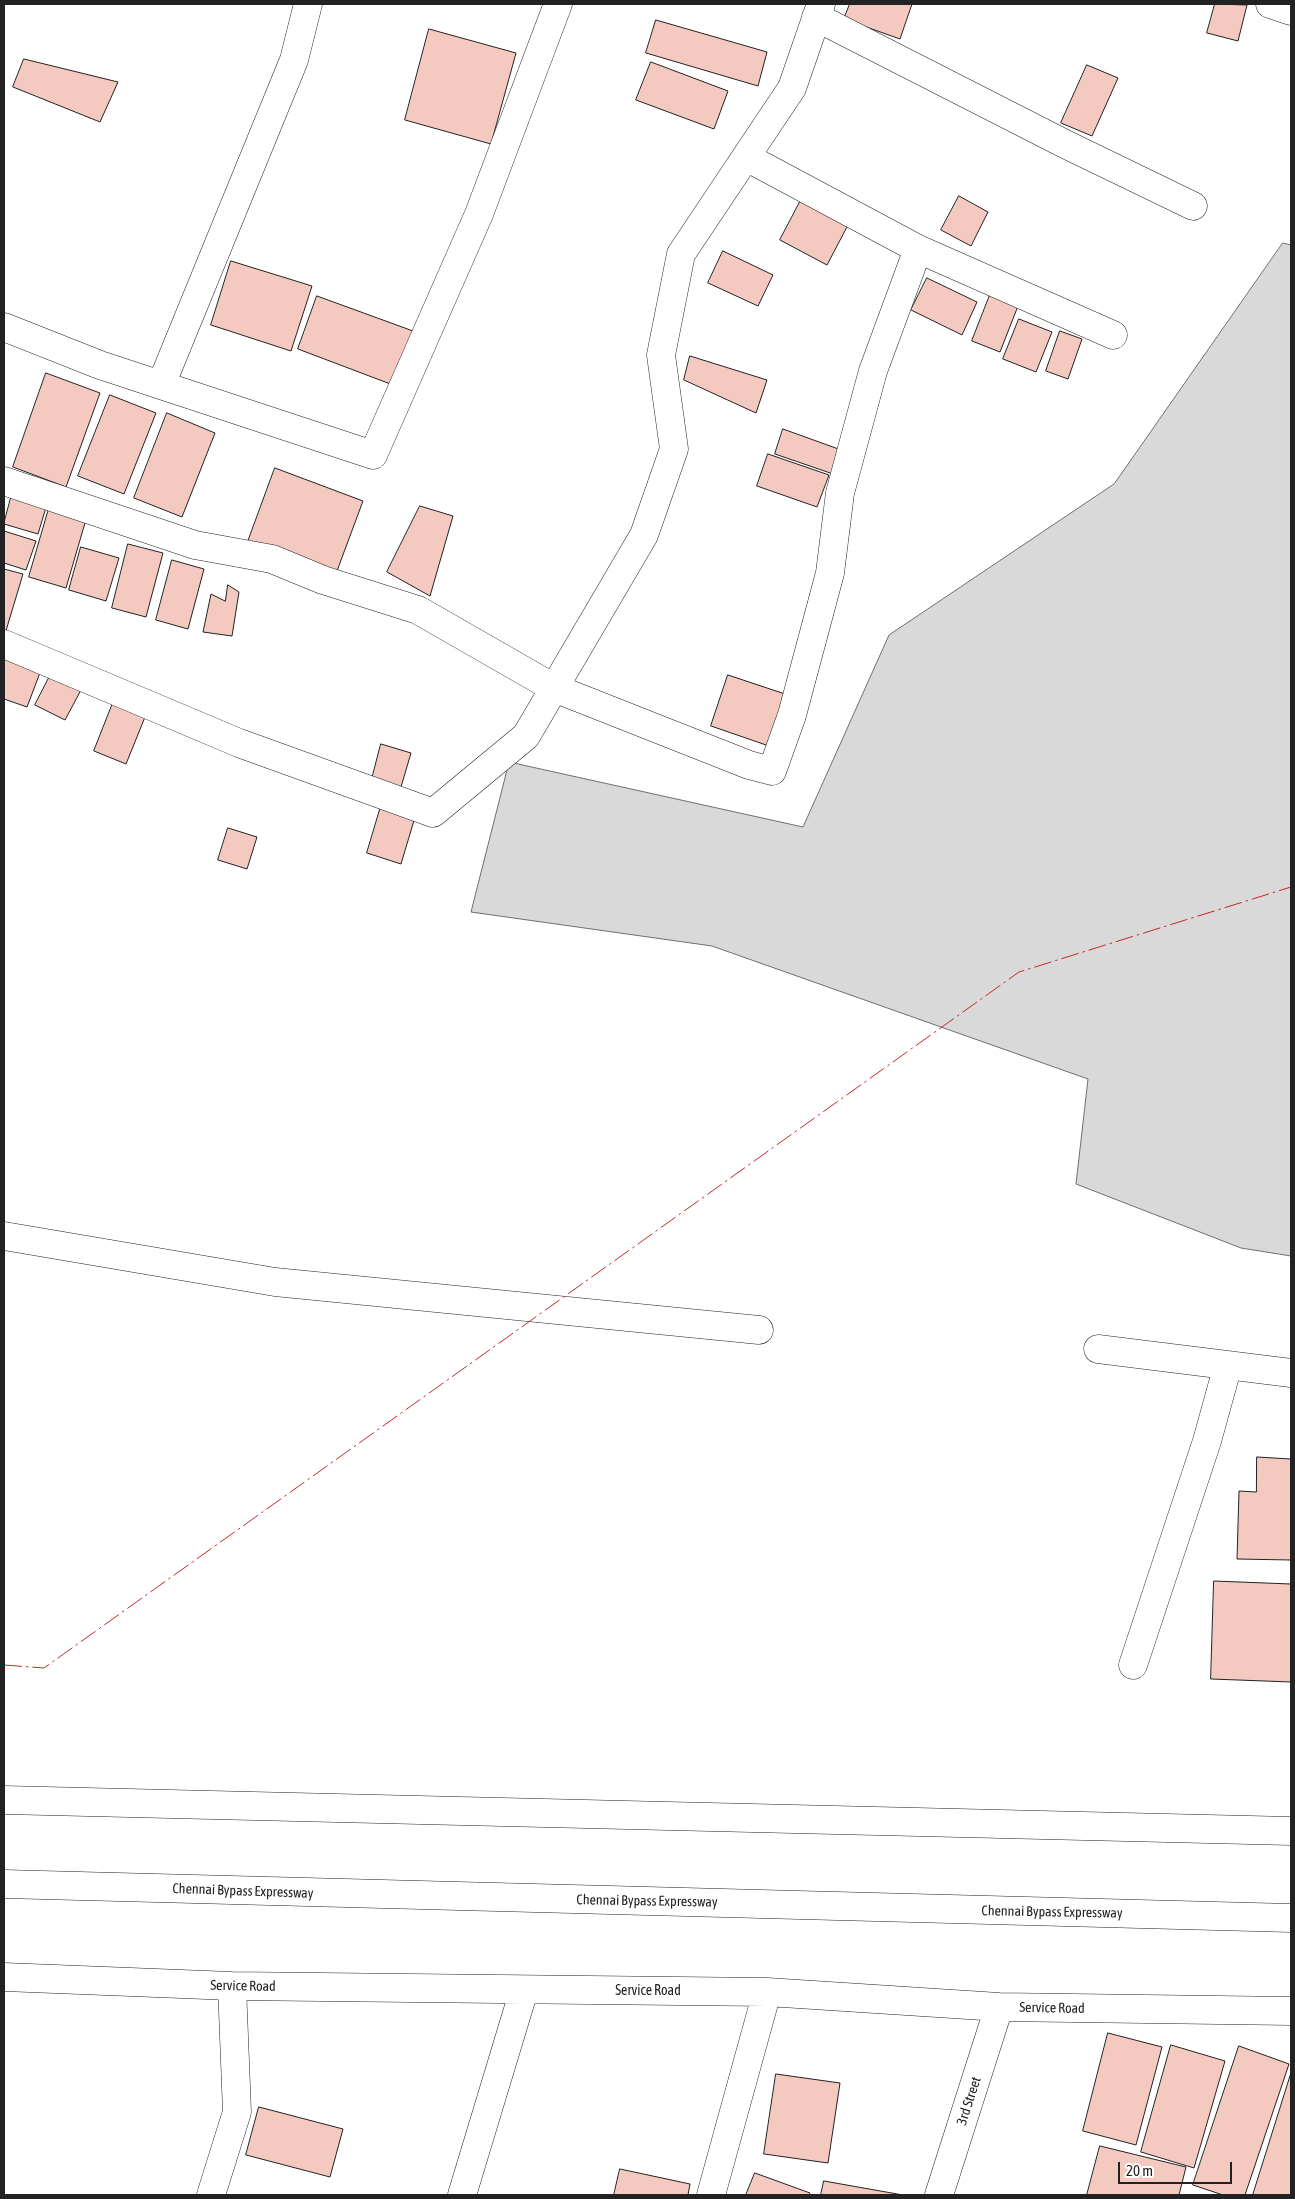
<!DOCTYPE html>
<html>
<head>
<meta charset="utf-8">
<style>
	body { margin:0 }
	#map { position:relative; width:1295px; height:2199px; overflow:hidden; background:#fff; font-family:"Asap Condensed",sans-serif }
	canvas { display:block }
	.frame { position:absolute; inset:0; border:5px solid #222; pointer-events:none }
	.scale { position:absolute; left:1118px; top:2162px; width:114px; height:22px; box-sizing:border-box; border:2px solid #222; border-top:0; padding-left:6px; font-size:15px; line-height:18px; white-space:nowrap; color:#222; -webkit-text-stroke:4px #fff; paint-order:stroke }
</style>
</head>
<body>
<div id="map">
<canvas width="1295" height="2199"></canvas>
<div class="frame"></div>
<div class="scale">20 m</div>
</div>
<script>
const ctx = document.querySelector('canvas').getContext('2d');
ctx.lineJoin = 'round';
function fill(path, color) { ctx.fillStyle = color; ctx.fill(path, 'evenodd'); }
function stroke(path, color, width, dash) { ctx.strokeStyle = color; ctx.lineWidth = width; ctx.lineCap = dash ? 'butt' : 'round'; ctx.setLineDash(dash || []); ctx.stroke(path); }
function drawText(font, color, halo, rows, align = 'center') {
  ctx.font = font + ' "Asap Condensed",sans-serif'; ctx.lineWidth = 4; ctx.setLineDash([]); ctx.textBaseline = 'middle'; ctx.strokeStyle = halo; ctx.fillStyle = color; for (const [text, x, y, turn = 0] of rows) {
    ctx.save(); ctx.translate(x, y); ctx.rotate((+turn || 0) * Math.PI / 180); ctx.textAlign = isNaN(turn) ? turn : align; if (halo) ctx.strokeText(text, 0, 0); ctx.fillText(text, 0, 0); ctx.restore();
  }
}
const water = new Path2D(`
	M1283 243 1291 245V1256L1241 1248 1076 1184 1088 1079 712 946 471 912 509 762 803 827 889 635 1114 484Z`);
fill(water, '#d9d9d9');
stroke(water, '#6f6f6f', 1);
const building = new Path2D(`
	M850 4H912L900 39 844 19Z
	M1215 4 1247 5 1238 41 1207 33Z
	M656 20 767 52 758 86 646 53Z
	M429 29 516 53 491 144 405 120Z
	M24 59 118 82 100 122 13 87Z
	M651 62 728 91 714 129 636 100Z
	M1087 65 1118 78 1092 136 1061 123Z
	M959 196 988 212 971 246 941 230Z
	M801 200 848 225 827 265 780 240Z
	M723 251 773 275 758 306 708 283Z
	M231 261 312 286 291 351 211 325Z
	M927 278 977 302 962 335 911 310Z
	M990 295 1018 306 1000 352 972 341Z
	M317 296 413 331 393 385 298 349Z
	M1019 319 1052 332 1036 372 1003 359Z
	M1060 331 1082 339 1068 379 1046 371Z
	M690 356 767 380 756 413 684 380Z
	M46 373 100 393 66 487 13 467Z
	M110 395 156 413 124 494 78 476Z
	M167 413 215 433 182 517 134 498Z
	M783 429 844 451 836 475 775 454Z
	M768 454 829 475 817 507 757 486Z
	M275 468 363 501 334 579 246 547Z
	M12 494 47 504 38 534 4 524Z
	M50 505 87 516 66 588 29 577Z
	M420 506 453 516 430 596 387 572Z
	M4 531 36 541 26 570 4 563Z
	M128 544 163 553 146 617 112 608Z
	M81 547 119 558 106 601 69 590Z
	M172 560 204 569 188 629 156 620Z
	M4 569 23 574 5 634 4 633Z
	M228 585 239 592 232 636 203 632 211 594 225 601Z
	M4 656 41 670 27 707 4 699Z
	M51 674 81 690 65 720 35 705Z
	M728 675 785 694 769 746 711 726Z
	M113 703 145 717 126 764 94 751Z
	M381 744 411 753 401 787 372 779Z
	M381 806 415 817 401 864 367 853Z
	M228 828 257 837 247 869 218 860Z
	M1257 1457 1291 1459V1560L1237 1559 1239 1491 1256 1492Z
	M1214 1581 1291 1584V1682L1211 1679Z
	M1108 2033 1162 2047 1136 2145 1083 2131Z
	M1171 2045 1225 2061 1194 2168 1141 2152Z
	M1239 2046 1289 2064 1245 2195H1223L1193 2185Z
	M1291 2073V2195H1253Z
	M776 2074 840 2083 828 2163 764 2154Z
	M259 2107 343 2129 330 2177 246 2155Z
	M1100 2146 1186 2167 1179 2195H1087Z
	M620 2169 690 2184 688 2195H614Z
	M755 2173 810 2193 809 2195H746Z
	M824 2181 903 2195H821Z`);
fill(building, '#f3c9c0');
stroke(building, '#222', 1);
const minor = new Path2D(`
	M1270 4 1291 11
	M816 17 1065 144 1193 206
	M746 157 918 249 1113 335
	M4 327 100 365 373 455 479 214 558 4
	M161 385 294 60 308 4
	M4 481 195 545 272 559 323 580 418 610 554 688 749 765 772 771 792 715 830 573 840 493 873 371 918 249
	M4 644 239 743 433 813 526 736 644 535 674 449 661 355 681 254 792 88 821 4
	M4 1236 275 1282 759 1330
	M1098 1349 1291 1373
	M1133 1665 1207 1441 1228 1365
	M4 1977 232 1986 767 1992 999 2007 1291 2011
	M211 2195 237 2112 232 1986
	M462 2195 524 1990
	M711 2195 767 1992
	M939 2195 999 2007`);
const highway = new Path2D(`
	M4 1800 1291 1831
	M4 1884 1291 1918`);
stroke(minor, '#222', 29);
stroke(highway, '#222', 29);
stroke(minor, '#fff', 28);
stroke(highway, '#fff', 28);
stroke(new Path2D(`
	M4 1665 44 1668 1019 972 1291 887`), '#c62828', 1, [18, 4, 2.5, 4]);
drawText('14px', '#222', '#fff', [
	["Chennai Bypass Expressway",243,1891,2],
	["Chennai Bypass Expressway",647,1901,1],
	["Chennai Bypass Expressway",1052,1912,1],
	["Service Road",243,1986,1],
	["Service Road",648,1991],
	["Service Road",1052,2008,1],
	["3rd Street",969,2101,-72]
]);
</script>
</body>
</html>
